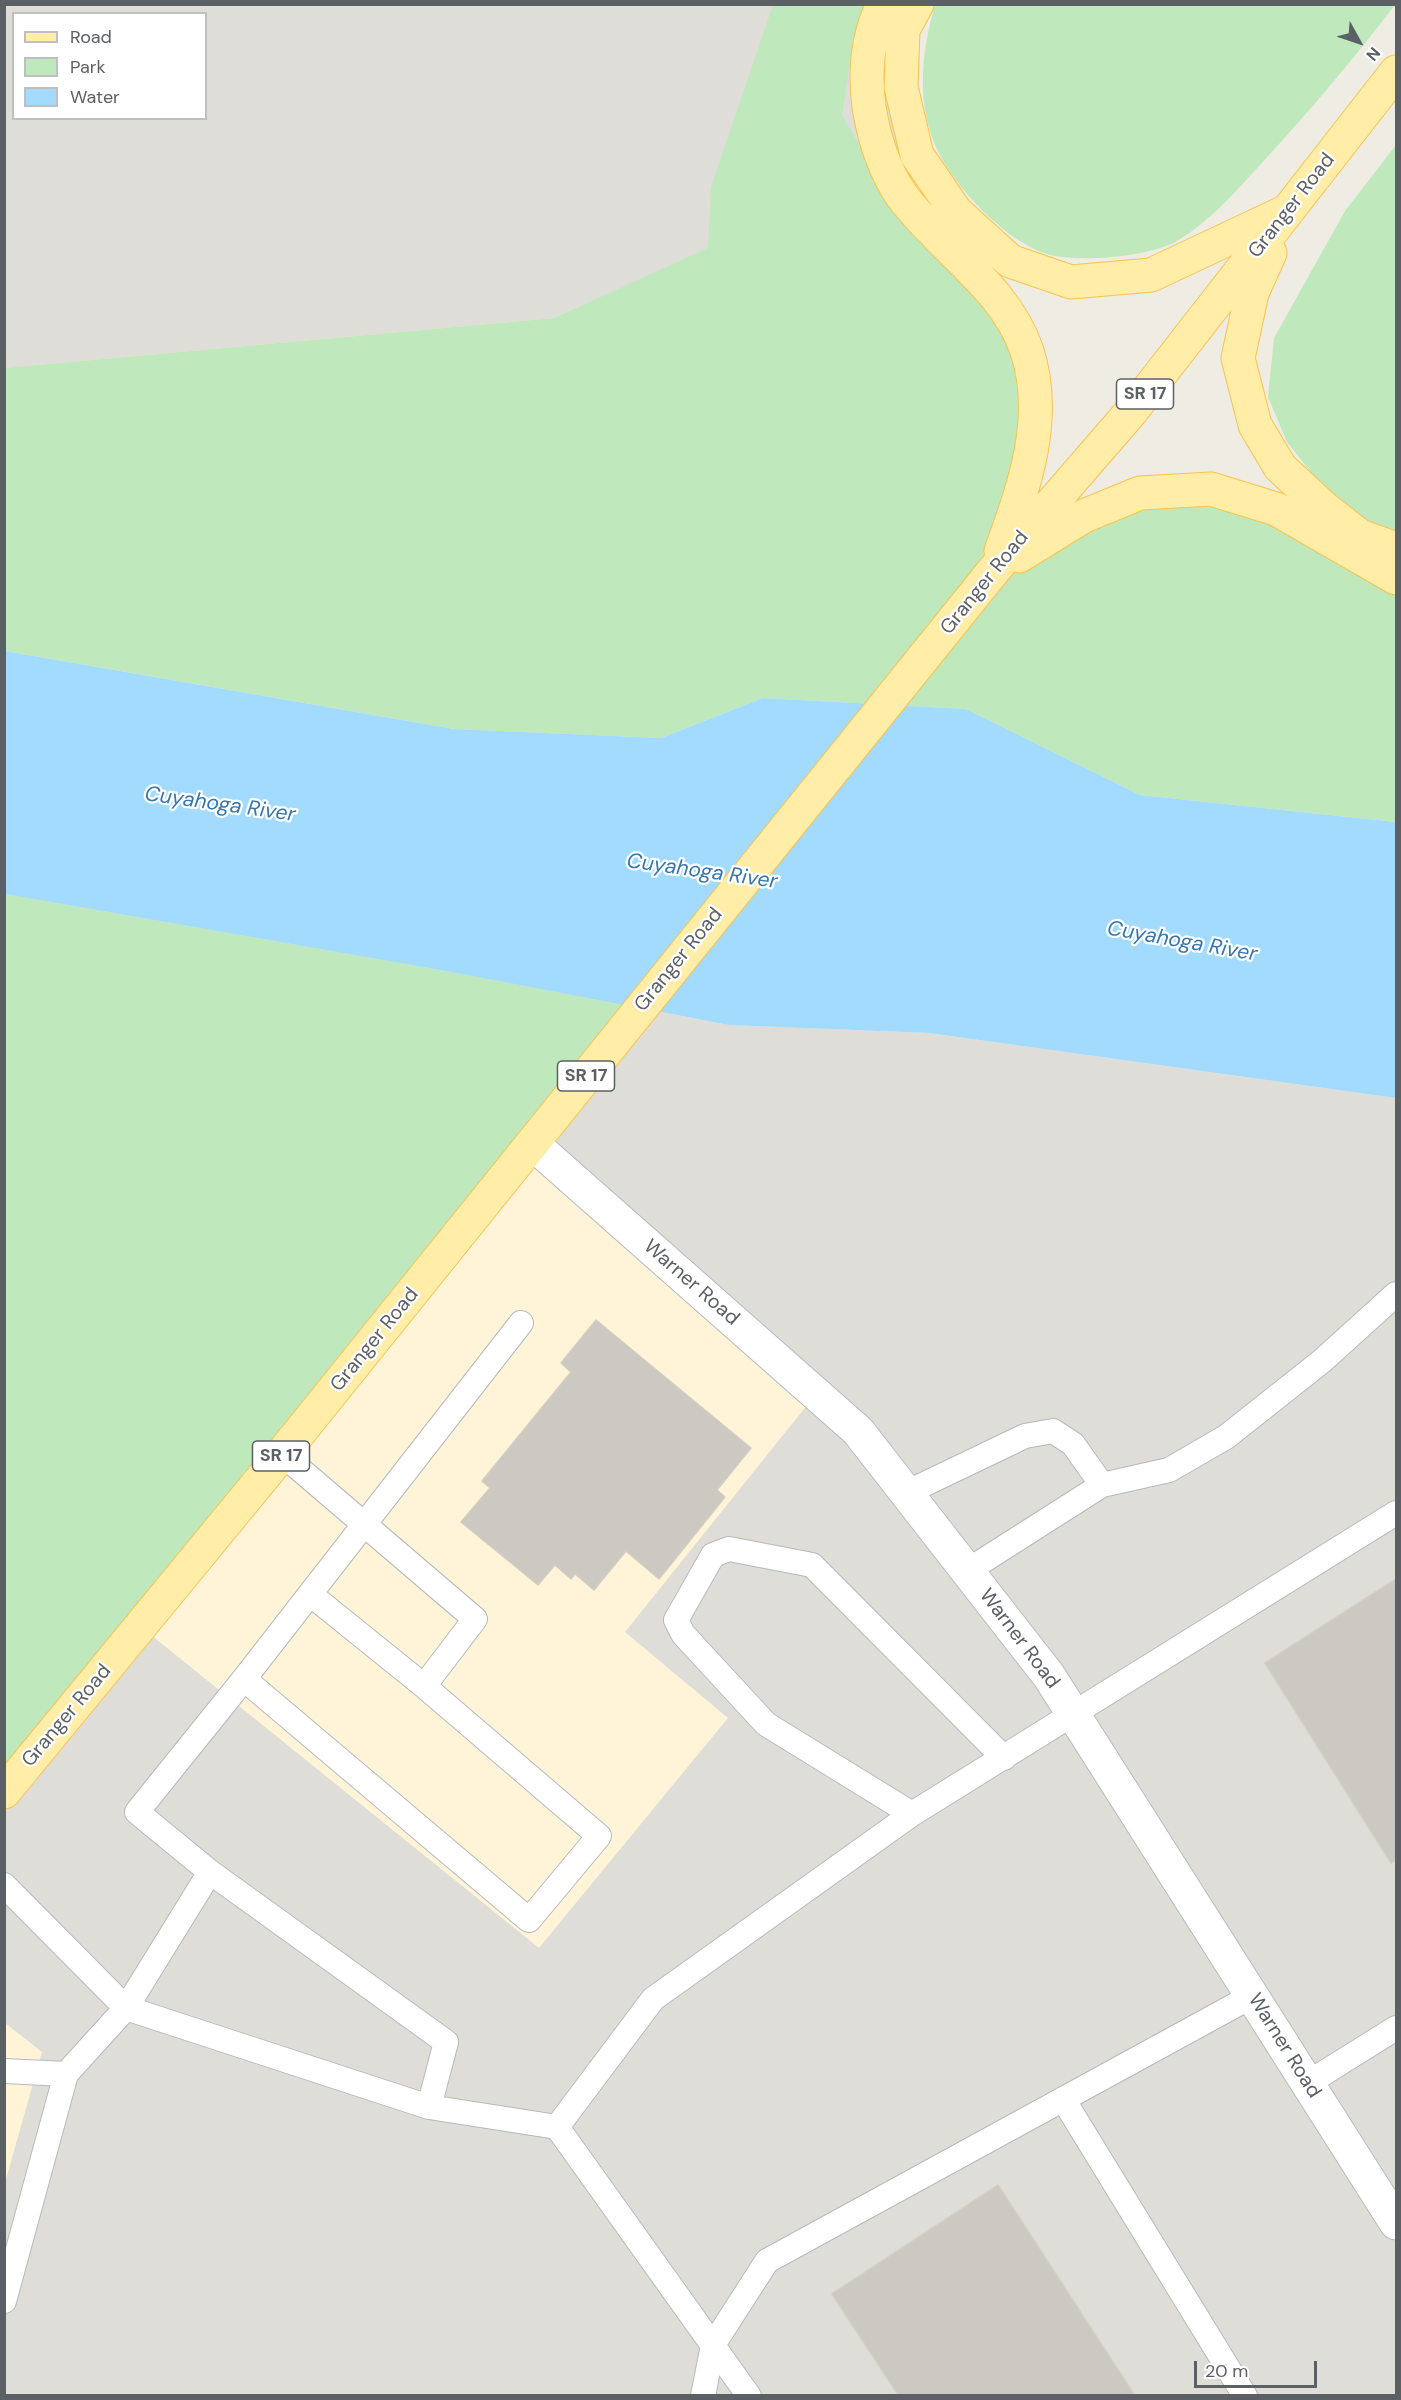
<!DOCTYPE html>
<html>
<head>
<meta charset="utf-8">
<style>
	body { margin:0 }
	#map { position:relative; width:1401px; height:2400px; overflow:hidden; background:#efece3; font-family:"DM Sans",sans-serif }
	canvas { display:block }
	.frame { position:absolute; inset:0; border:6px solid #5b6065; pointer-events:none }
	.legend { position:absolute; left:12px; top:12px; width:195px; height:108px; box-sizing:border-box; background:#fff; border:2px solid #bdbfc1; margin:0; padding:8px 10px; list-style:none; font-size:18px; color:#5b6065 }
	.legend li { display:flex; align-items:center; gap:12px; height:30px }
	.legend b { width:30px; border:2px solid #bdbfc1 }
	.north { position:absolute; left:1329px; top:12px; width:60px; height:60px; -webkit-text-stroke:4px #fff; paint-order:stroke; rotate:130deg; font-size:16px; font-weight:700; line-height:24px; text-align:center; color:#5b6065 }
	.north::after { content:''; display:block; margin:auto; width:21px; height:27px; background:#5b6065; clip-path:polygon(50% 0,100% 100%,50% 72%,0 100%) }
	.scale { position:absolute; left:1194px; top:2361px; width:123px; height:27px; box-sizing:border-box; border:3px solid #5b6065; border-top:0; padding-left:8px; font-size:18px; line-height:21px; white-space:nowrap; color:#5b6065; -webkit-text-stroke:4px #fff; paint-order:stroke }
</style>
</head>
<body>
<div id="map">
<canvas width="1401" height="2400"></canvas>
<div class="frame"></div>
<ul class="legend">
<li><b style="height:8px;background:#ffeda8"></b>Road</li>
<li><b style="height:16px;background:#bfe8bd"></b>Park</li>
<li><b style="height:16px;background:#a3dbff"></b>Water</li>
</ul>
<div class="north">N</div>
<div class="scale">20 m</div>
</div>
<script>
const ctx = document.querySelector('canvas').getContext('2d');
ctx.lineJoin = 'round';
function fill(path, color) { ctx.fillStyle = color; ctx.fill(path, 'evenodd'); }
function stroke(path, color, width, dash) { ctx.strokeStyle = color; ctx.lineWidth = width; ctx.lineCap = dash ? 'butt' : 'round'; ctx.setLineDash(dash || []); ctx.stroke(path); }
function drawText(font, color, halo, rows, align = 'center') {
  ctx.font = font + ' "DM Sans",sans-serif'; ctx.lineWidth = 4.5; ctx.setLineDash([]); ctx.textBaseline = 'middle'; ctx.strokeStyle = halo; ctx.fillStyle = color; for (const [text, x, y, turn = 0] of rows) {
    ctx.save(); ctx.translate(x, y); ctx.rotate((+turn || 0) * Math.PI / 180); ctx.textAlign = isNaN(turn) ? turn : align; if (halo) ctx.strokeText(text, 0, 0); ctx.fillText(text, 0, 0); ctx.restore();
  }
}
fill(new Path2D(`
	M533 1144 817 1394 728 1718 539 1948 141 1627Z
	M5 2023 42 2052 5 2183Z`), '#fff4d8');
fill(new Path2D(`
	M5 5H917V155L554 318 5 368ZM14 14H206V118H14Z
	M5 894 446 971 729 1025 929 1033 1396 1098V2395L5 2396V2183L42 2052 4 2022ZM533 1144 816 1394 625 1632 728 1718 539 1948 141 1627Z`), '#dfddd7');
fill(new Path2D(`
	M935 4H1395V5C1355 57 1314 106 1270 154 1241 185 1214 219 1177 241 1149 257 1074 264 1044 253 1001 238 944 177 931 134 917 90 923 48 935 4Z
	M773 5H867L849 69 842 115 875 171 990 289 1034 382 994 569 1084 516 1211 489 1396 578V822L1140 795 966 709 763 698 661 738 454 729 5 651 4 368 554 318 708 248 711 187Z
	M1396 145V538L1374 532 1324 489 1287 442 1268 397 1274 338 1345 211Z
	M5 894 446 971 640 1008 25 1767 5 1764Z`), '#bfe8bd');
fill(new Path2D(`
	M5 651 454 729 661 738 763 698 966 709 1140 795 1396 822V1098L929 1033 729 1025 446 971 5 894Z`), '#a3dbff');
const building = new Path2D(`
	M596 1320 751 1448 717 1490 725 1497 659 1579 626 1551 594 1590 575 1574 571 1579 555 1565 538 1585 461 1522 490 1488 482 1481 571 1372 561 1363Z
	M1396 1579V1860L1391 1863 1265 1663Z
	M998 2185 1135 2396H899L832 2294Z`);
fill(building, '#ccc8c2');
stroke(building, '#d4cdc1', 1.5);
const service = new Path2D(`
	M282 1454 475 1619 424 1686 310 1594 521 1323
	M906 1493 1025 1436 1053 1431 1073 1444 1102 1485
	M967 1571 1102 1485 1169 1470 1226 1437 1322 1361 1396 1294
	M310 1594 244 1679 529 1920 599 1836 424 1686
	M244 1679 137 1812 210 1872 126 2008 429 2107 557 2127 653 1999 912 1814 1396 1513
	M912 1814 766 1724 683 1634 676 1620 713 1555 729 1549 812 1565 1004 1758
	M210 1872 446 2042 429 2107
	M4 1885 126 2008 66 2074 4 2071
	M1308 2083 1396 2028
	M1063 2099 1245 2396
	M557 2127 749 2396
	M4 2301 66 2074
	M703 2396 713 2345 767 2261 1252 1996`);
const secondary = new Path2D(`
	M533 1144 858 1431 1049 1676 1396 2223`);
const primary = new Path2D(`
	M883 4C867 38 864 71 869 107 874 138 884 170 902 196 941 249 1005 286 1027 351 1049 419 1024 487 1001 551
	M917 4 903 30 901 87 917 155 956 212 1010 261 1071 282 1151 275 1283 213
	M1270 253 1252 293 1238 358 1255 425 1280 467 1324 508 1360 536 1396 549
	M1019 556 1084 516 1140 493 1211 489 1276 509 1396 578
	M4 1792 282 1454 994 570 1130 413 1396 72`);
stroke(service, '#b6b9be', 26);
stroke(secondary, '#b6bac0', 35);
stroke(primary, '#fbc34f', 35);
stroke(service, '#fff', 24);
stroke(secondary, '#fff', 33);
stroke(primary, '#ffeda8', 33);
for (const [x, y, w] of [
	[1145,394,57],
	[586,1076,57],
	[281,1456,57]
]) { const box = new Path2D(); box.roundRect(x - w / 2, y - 15, w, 30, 4.5); ctx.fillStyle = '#fff'; ctx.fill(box); stroke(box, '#5b6065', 1.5); }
drawText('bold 18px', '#5b6065', null, [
	["SR 17",1145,394],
	["SR 17",586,1076],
	["SR 17",281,1456]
]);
drawText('20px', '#5b6065', '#fff', [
	["Granger Road",1292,206,-52],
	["Granger Road",985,583,-51],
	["Granger Road",679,960,-51],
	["Warner Road",691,1283,41],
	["Granger Road",375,1340,-51],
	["Warner Road",1019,1639,53],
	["Granger Road",67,1716,-50],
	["Warner Road",1284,2046,58]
]);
drawText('italic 21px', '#3676af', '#fff', [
	["Cuyahoga River",220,805,8],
	["Cuyahoga River",702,872,8],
	["Cuyahoga River",1182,942,10]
]);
</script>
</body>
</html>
